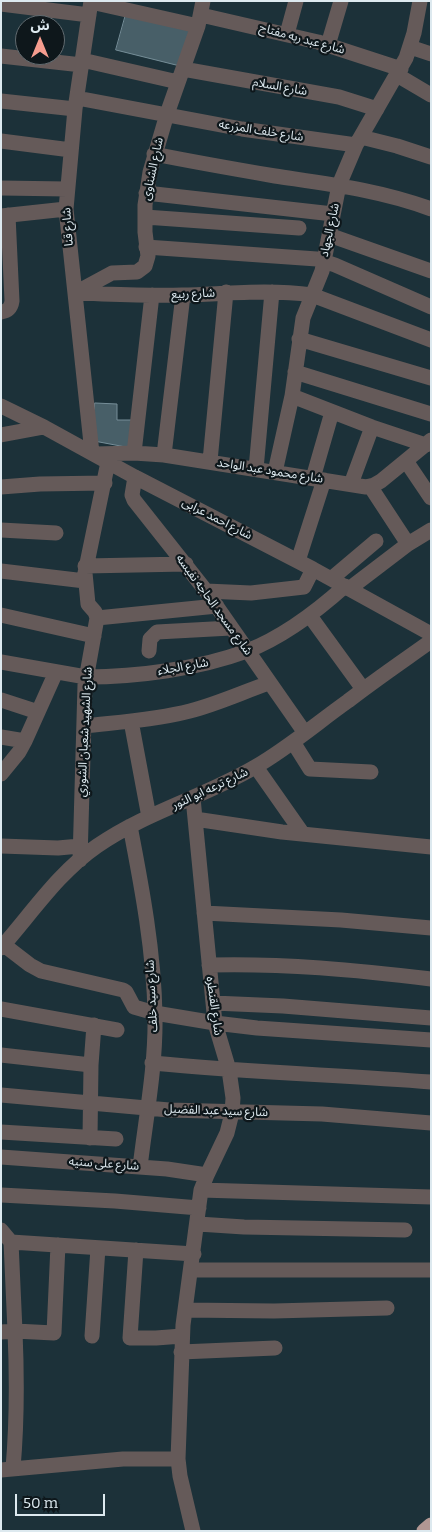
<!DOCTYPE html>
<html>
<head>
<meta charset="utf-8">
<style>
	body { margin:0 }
	#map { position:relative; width:432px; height:1532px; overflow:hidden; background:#1c3139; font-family:Bitter,"Noto Sans Arabic",serif }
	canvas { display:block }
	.frame { position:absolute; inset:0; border:2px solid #dde9ef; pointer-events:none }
	.north { position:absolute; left:15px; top:15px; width:50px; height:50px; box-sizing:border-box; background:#0e171b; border:1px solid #616b70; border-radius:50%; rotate:0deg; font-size:14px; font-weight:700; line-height:20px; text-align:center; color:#dde9ef }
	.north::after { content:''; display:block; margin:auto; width:18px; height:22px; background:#f59d8f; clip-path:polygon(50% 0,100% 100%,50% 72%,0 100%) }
	.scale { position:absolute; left:15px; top:1494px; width:90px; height:22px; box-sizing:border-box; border:2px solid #dde9ef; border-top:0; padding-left:6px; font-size:15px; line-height:18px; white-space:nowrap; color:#dde9ef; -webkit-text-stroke:4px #0e171b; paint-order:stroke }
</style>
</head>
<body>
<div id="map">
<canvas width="432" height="1532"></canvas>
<div class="frame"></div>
<div class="north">ش</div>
<div class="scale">50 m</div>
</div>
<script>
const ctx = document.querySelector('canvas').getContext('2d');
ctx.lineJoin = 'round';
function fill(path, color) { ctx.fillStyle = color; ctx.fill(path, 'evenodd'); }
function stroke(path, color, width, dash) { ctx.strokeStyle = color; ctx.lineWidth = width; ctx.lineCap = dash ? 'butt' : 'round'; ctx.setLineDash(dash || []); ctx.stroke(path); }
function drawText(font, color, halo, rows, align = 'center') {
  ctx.font = font + ' Bitter,"Noto Sans Arabic",serif'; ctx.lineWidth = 4.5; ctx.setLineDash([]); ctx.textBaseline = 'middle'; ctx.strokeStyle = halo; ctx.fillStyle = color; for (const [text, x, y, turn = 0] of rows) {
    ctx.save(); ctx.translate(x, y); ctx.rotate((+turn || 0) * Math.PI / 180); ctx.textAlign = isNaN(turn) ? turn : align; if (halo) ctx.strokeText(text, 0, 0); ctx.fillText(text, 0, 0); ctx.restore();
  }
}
const building = new Path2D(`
	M126 14 192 29 180 66 116 50Z
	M95 403 117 404V420H134L131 448 94 441Z`);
fill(building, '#485f68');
stroke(building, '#768e98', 1);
stroke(new Path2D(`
	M91 1 75 109 66 209 92 453
	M91 2 198 26
	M1 4 89 15
	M201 15 318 42 401 69
	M287 34 296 1
	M328 45 341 1
	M410 47 431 54
	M1 56 82 65
	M82 60 178 82
	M183 69 339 97 377 109
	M397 75 431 95
	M77 98 242 129 356 145
	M1 101 75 109
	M361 137 397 146 431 157
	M1 141 71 150
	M154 154C194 162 234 169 275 176 328 184 380 190 431 209
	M1 188 67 189
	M146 193 333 214
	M1 216 66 209
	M145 217 299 228
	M329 235 431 271
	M146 247 317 259 335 265 431 307
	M75 293C111 294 146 296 182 295 225 294 268 289 312 295L431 340
	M75 293 112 273 137 272 145 266 148 256 145 232V205L150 172 167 114 198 26 203 1
	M1 312C8 311 11 308 12 301L8 215
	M299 339 431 378
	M295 372 431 414
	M292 396 372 427 426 445
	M1 406 44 427 135 477 313 569 431 634
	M1 435 44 427
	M134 453 152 295
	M96 454 134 453 164 455 366 487 374 485 381 481 431 440
	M164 455 183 295
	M210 461 226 292
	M406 461 431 498
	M256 469 272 292
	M275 472 292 396 303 318 322 271 339 185 356 145 406 58 414 33 420 1
	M135 477 132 495 134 500 206 591 305 733
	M313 478 332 412
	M351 484 372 427
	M370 486 408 544
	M1 487 40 484 105 483
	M1 530 56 533
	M298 561 324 480
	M85 566 186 564
	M1 571 85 581
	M331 579 376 541
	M349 589 408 544 431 530
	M206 591 251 593 304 587 313 569
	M1 615 94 636
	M310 616 363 689
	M97 618 217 606
	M149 651 150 639 157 632 231 628
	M1 662 86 677C137 677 198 669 247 651 283 637 316 612 345 586
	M1 700 38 712
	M131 721 149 817
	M84 726C119 722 155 720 190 711 217 704 243 692 269 683
	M1 737 25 741
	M293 742 310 769 371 772
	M256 767 303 834
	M1 774 19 752 25 741 56 672
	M195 819 282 832 431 847
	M130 826C142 888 154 952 155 1015 156 1065 146 1117 140 1167
	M1 846 58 848 80 846
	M80 860 85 685 97 618 95 612 88 604 85 573 108 462
	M204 913 341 920 431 928
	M4 945 30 965 41 971 123 990 126 992 134 1007 155 1013 215 1023 257 1028 431 1040
	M1 948C32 913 58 873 97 846 146 812 204 797 255 767 288 748 317 723 348 701 375 680 403 661 431 641
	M209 965C283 963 357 970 431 979
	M213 1003 283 1006 431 1018
	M1 1009 117 1030
	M1 1055 91 1065
	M152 1063C245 1072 338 1075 431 1082
	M1 1095 169 1110 322 1114 431 1123
	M1 1132 116 1139
	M90 1138 91 1065 94 1025
	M1 1157 167 1169 207 1175
	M201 1190 431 1197
	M1 1195 115 1201 199 1208
	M198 1224 244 1227 405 1230
	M1 1230 11 1242 15 1331 1 1332
	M11 1242 194 1254
	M136 1250 130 1338H156L182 1336
	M191 1270H431
	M185 1310 274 1311 387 1308
	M92 1336 98 1248
	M181 1352 275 1348
	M13 1468C17 1423 17 1377 15 1331L54 1333 58 1245
	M1 1470 123 1459H178
	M193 1531 180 1476 178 1459 183 1325 201 1190 207 1175 227 1133 232 1113 233 1098 229 1070 215 1023 193 798`), '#655a59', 15);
stroke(new Path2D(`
	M424 1531 431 1525`), '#b19793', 15);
drawText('12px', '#dde9ef', '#0e171b', [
	["شارع عبد ربه مفتاح",302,39,15],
	["شارع السلام",280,87,10],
	["شارع خلف المزرعه",261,131,9],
	["شارع الشناوى",153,169,-78],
	["شارع قنا",68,227,-94],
	["شارع الجهاد",330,230,-78],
	["شارع ربيع",193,294,-2],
	["شارع محمود عبد الواحد",270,471,9],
	["شارع احمد عرابى",217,519,27],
	["شارع مسجد الحاجه نفيسه",214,605,54],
	["شارع الجلاء",183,667,-10],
	["شارع الشهيد شعبان الشوري",85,732,-87],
	["شارع ترعه ابو النور",210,789,-25],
	["شارع سيد خلف",152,996,-93],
	["شارع القنطره",214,1006,82],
	["شارع سيد عبد الفضيل",216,1111,2],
	["شارع على سنيه",104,1164,4]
]);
</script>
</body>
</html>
